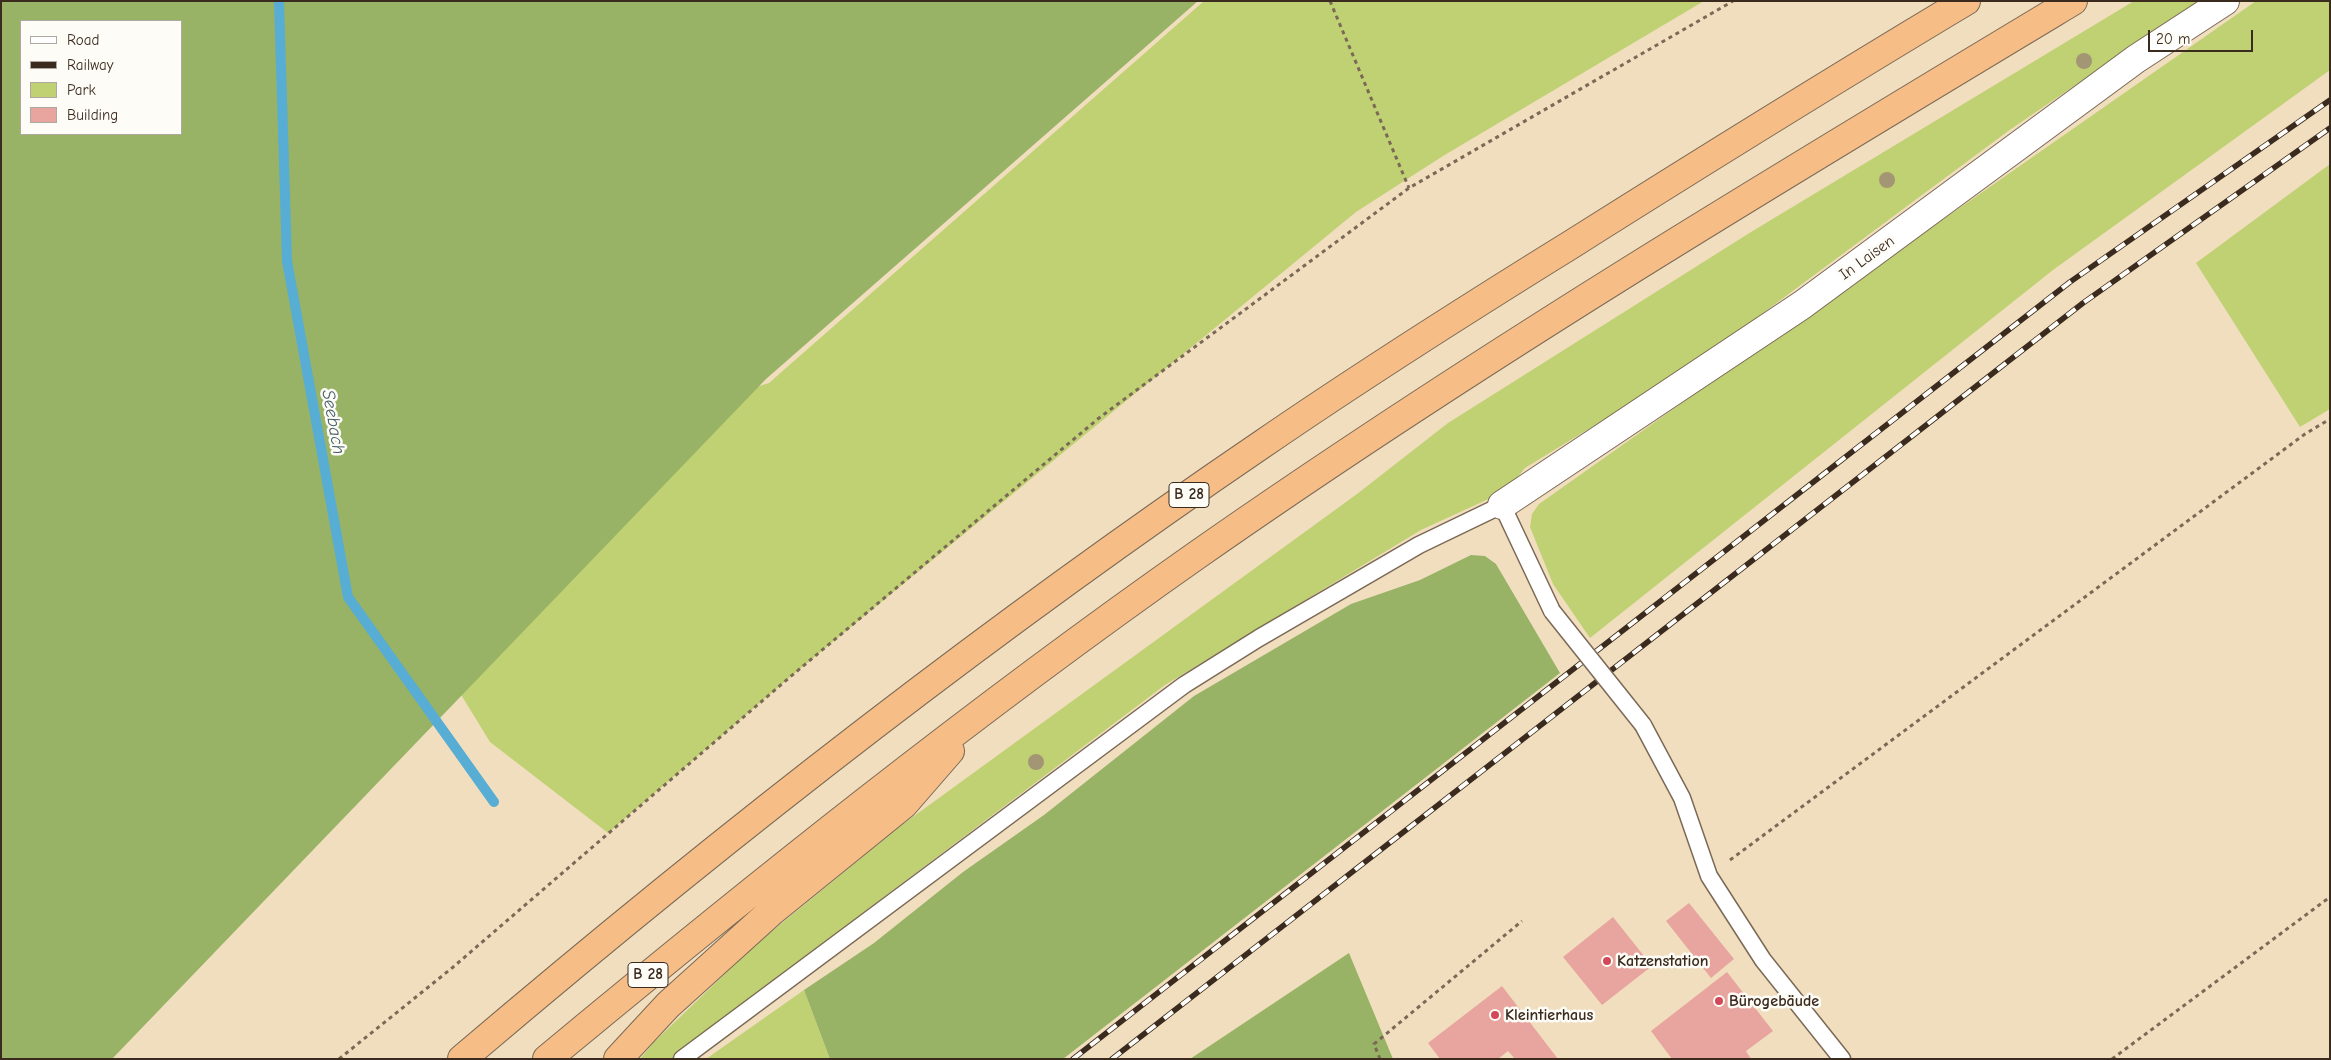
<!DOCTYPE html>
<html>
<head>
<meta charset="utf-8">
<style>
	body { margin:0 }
	#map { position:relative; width:2331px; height:1060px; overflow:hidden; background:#f1debf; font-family:"Comic Neue",sans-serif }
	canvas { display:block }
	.frame { position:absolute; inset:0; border:2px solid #3b2a1e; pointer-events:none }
	.legend { position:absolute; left:20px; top:20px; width:162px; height:115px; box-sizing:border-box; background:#fdfcf7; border:1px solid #afa8a0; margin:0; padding:6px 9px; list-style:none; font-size:15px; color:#3b2a1e }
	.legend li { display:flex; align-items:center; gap:10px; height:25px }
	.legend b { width:25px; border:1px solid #afa8a0 }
	.scale { position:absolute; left:2148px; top:30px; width:105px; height:22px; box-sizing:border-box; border:2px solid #3b2a1e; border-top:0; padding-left:6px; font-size:15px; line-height:18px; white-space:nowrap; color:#3b2a1e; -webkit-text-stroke:4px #fdfcf7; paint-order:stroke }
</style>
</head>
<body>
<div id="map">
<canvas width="2331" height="1060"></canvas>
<div class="frame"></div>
<ul class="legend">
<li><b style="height:6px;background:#fff"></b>Road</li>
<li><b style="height:6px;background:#3b2a1e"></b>Railway</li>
<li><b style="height:14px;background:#c0d173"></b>Park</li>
<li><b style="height:14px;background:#e8a49e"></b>Building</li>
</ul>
<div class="scale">20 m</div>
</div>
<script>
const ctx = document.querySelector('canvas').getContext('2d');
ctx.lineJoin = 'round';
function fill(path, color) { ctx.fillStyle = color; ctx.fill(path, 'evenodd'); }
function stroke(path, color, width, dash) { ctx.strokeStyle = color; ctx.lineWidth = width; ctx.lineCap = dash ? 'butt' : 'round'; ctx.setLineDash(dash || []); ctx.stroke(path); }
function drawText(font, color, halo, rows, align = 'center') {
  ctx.font = font + ' "Comic Neue",sans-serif'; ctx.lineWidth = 5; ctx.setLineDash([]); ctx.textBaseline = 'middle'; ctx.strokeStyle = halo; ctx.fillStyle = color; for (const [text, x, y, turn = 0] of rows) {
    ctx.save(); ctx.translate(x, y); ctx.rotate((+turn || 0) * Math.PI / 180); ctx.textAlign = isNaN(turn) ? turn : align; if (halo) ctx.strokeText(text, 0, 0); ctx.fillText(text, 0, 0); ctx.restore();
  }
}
fill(new Path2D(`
	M1204 1H1704L1443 156 1356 212 790 677 608 833 490 742 351 515 769 383Z
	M2134 1H2199L2011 129 1693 365 1525 468 1506 491 1421 530 1165 685 799 961 673 1059H640L653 1043 754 946 899 827 1357 494 1448 423 1751 232Z
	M2256 1H2330V70L2053 270 1590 638 1553 584 1530 527 1532 514 1539 504 1812 311Z
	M2330 164V409L2300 427 2196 263Z
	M804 990 830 1059H706Z`), '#c0d173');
fill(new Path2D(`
	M1 1H1198L766 379 112 1059H1ZM21 21H181V134H21Z
	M1471 555 1485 556 1496 564 1560 673 1063 1059H830L804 990 874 943 963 872 1044 815 1194 696 1351 604 1420 580Z
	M1349 953 1393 1059H1190Z`), '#98b365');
stroke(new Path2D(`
	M279 1 287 261 348 597 494 802`), '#57add4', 10);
fill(new Path2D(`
	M1689 903 1734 959 1711 978 1666 921Z
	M1613 917 1652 966 1602 1005 1563 957Z
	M1727 972 1773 1031 1746 1051 1751 1059H1672L1651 1031Z
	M1502 986 1558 1059H1515L1508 1051 1498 1059H1440L1428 1043Z`), '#e8a49e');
const lane = new Path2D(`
	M1643 725 1682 798 1709 876 1763 960 1842 1059
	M682 1059 1184 685 1259 638 1419 545 1502 505 1552 611`);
const street = new Path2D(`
	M1502 505 1802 305 2136 59 2225 1`);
const highway = new Path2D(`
	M462 1059C718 841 983 634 1261 445 1363 375 1467 309 1572 244 1702 162 1834 80 1966 1
	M547 1059C758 884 972 713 1197 555 1480 357 1777 179 2073 1
	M618 1059 668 1005 772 911 904 804 950 751`);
stroke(lane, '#7b6956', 19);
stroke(street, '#7b6956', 30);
stroke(highway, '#7b6956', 30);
stroke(new Path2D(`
	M1330 1 1409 188
	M1730 860 2305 434 2330 419
	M339 1059 452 968 790 677 1099 418 1409 188 1733 1
	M1380 1059 1374 1044 1522 921
	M2112 1059 2330 897`), '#7b6956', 3, [4, 4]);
stroke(lane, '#fff', 16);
stroke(street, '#fff', 28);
stroke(highway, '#f6be86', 28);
const rail = new Path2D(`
	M1073 1059 2070 282 2330 100
	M1112 1059 2083 303 2330 128`);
stroke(rail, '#3b2a1e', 5.5);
stroke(rail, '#fdfcf7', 4, [11]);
const laneBridge = new Path2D(`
	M1552 611 1643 725`);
stroke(laneBridge, '#7b6956', 19, []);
stroke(laneBridge, '#fff', 16);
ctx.fillStyle = '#a39675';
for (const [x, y] of [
	[2084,61],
	[1887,180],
	[1036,762]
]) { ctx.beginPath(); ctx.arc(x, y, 8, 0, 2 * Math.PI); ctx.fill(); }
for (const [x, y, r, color] of [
	[1607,961,5,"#d1495b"],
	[1719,1001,5,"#d1495b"],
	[1495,1015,5,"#d1495b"]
]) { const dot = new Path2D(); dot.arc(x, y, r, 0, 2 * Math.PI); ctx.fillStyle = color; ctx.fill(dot); stroke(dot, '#fdfcf7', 2); }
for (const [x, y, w] of [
	[1189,495,40],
	[648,975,40]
]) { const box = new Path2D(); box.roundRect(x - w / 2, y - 12.5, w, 25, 4); ctx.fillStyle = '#fdfcf7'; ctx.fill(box); stroke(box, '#3b2a1e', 1); }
drawText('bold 15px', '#3b2a1e', null, [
	["B 28",1189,495],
	["B 28",648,975]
]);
drawText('16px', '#3b2a1e', '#fdfcf7', [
	["In Laisen",1867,258,-36]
]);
drawText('bold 16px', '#3b2a1e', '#fdfcf7', [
	["Katzenstation",1617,961],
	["Bürogebäude",1729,1001],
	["Kleintierhaus",1505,1015]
], 'left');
drawText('italic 18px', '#465e67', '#fdfcf7', [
	["Seebach",333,422,80]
]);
</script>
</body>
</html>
